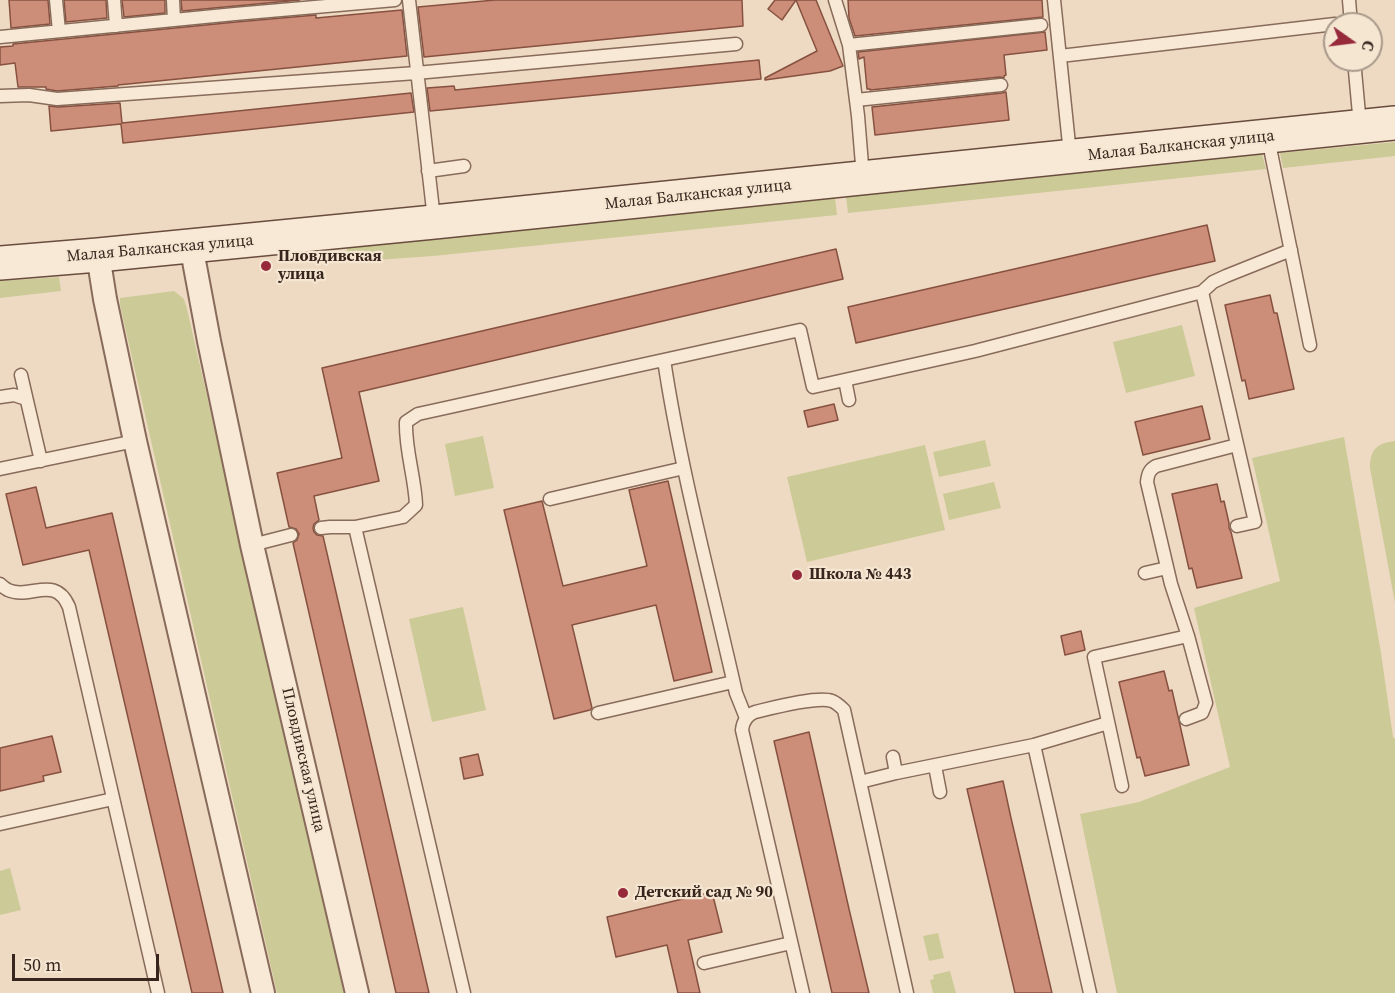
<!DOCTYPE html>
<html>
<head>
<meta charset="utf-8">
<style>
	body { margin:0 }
	#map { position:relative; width:1395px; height:993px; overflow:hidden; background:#eedac3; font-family:"Source Serif 4",serif }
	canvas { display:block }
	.north { position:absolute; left:1323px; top:12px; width:60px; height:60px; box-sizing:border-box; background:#f5e6d2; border:2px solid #a9998a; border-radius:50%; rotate:104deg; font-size:16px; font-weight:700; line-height:24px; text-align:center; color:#38261e }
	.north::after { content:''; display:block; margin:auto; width:21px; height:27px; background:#962a3b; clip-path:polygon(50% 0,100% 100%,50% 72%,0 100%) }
	.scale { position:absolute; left:12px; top:954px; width:147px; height:27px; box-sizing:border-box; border:3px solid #38261e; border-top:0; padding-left:8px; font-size:18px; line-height:21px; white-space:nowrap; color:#38261e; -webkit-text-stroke:4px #f5e6d2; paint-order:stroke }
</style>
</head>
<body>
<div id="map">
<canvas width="1395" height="993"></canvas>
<div class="north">С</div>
<div class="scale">50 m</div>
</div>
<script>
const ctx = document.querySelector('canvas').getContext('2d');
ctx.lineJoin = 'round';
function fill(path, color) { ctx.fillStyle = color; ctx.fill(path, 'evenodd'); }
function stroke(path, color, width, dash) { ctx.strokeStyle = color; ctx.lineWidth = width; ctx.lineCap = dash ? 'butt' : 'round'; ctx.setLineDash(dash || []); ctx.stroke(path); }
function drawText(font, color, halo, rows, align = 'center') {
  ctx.font = font + ' "Source Serif 4",serif'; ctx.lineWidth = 4.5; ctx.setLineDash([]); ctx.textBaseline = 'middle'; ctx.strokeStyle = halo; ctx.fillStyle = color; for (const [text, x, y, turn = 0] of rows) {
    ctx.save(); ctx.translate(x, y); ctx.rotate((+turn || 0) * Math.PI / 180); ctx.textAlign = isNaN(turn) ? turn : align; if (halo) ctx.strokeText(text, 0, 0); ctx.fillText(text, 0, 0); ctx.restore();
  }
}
fill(new Path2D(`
	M1395 142V156L1283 168 1280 153Z
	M1262 154 1266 169 848 213 846 197Z
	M835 198 837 215 433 256 348 262 347 248Z
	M59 277 61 291 0 298V281Z
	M174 291 184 299 187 309 344 993H277L120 305V298Z
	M1182 325 1195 376 1126 393 1113 342Z
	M483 436 494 488 455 496 445 444Z
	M1344 437 1381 653 1393 737 1395 739V993H1117L1080 814 1139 802 1230 767 1194 608 1280 581 1252 458Z
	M985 440 991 466 939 477 933 452Z
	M1395 441V603L1370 468C1370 449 1377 443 1395 441Z
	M925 445 945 530 807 562 787 477Z
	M994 482 1001 508 949 520 943 494Z
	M463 607 486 710 432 722 409 619Z
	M10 868 21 910 0 915V871Z
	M938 933 944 958 929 961 923 936Z
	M950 971 956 993H933L930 980 934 979 933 975Z`), '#ccca97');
const building = new Path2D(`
	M9 0H48L50 24 11 28Z
	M64 0H106L107 18 66 22Z
	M122 0H165V13L124 17Z
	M181 0H300L182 11Z
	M495 0H742L743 26 424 57 418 7Z
	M775 0H816L843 66 830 71 765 80V78L817 51 796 0 782 20 768 9Z
	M848 0H1042L1043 17 855 36 849 18Z
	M402 10 407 56 118 85V86L57 91 46 89V87H18L15 63 0 65V47L13 46V44L236 22 316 15V18Z
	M1045 32 1047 50 1004 55 1006 75 1004 76V78L1000 77 870 90V89H867L864 57 859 59 858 52Z
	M759 60 761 79 430 111 427 88 454 86 455 90Z
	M1006 92 1009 120 875 135 872 107 1002 93Z
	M411 93 414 112 123 143 121 124 51 131 49 106 58 107 120 103 122 123Z
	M1207 225 1215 261 856 343 848 307Z
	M836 249 843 279 359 392 379 481 314 496 319 520 314 524 313 528 314 532 317 535 323 536 429 993H396L293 543 297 540 299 534 296 529 289 527 277 473 342 458 322 368Z
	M1270 295 1274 313H1277L1294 389 1249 399 1245 380 1242 381 1225 305Z
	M834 404 838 420 808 427 804 411Z
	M1202 406 1210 439 1143 455 1135 422Z
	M668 481 712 672 674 681 656 605 572 625 592 708 590 710 554 719 504 510 542 501 563 586 647 566 629 490Z
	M1217 484 1221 502 1224 501 1229 523V528L1231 532 1242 578 1197 588 1192 568 1189 569 1172 494Z
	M36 487 46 528 112 513 223 993H192L89 550 23 565 6 494Z
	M1081 631 1085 650 1065 655 1061 636Z
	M1164 671 1169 691 1172 690 1189 765 1145 776 1140 757 1137 758 1119 682Z
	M809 732 849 909 869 993H832L774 741Z
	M52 736 61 772 43 776 44 781 0 791V748Z
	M478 754 483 775 464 779 460 758Z
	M1003 781 1011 818 1052 993H1015L967 789Z
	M712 892 722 932 688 940 700 993H678L667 945 616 957 607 917Z`);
fill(building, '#cc8e79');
stroke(building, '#875140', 1.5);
const lane = new Path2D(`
	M56 0 59 31
	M114 0 116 26
	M173 0 174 20
	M409 0 434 219
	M835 0 849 45 858 116 863 177
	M1054 0 1070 154
	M1349 0 1351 24
	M0 37 235 14 395 0
	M849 45 1041 25
	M1060 56 1335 24
	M1354 60 1360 125
	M0 96 29 95 57 99 416 73 736 44
	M856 100 1001 85
	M1268 138 1310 345
	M428 171 464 166
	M1202 292 1255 522 1237 526
	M664 360C681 472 711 582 736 693L746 718
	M21 375 41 461
	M845 380 849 400
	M0 397 14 395 26 399
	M0 469 135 441
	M550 499 684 468
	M355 527 464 993
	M321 528 330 527H355L403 517 416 505C415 477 405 450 406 422L418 414 800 330 813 387 975 351 1202 292 1213 282 1226 276 1291 250
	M252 545 291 535
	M1145 573 1167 568
	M0 584C2 586 6 589 8 590 30 600 55 574 69 607L158 993
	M598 713 733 682
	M1186 719 1202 713 1206 703 1188 636 1171 584 1147 482C1148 474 1149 470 1156 466L1237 445
	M1034 745 1090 993
	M893 757 896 773
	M935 766 940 792
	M860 782 896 773 1034 745 1108 723
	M1122 786 1094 657 1188 636
	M0 824 113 799
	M704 963 791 943
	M803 993 742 730C743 721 747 715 755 712 772 708 817 696 832 701 837 703 840 706 844 710L907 993`);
const street = new Path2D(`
	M191 245 209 341 252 545 357 993
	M98 255 105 299 135 441 263 993`);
const secondary = new Path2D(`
	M0 263 98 255 434 222 1395 123`);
stroke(lane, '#886b5a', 15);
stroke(street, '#886b5a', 26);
stroke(secondary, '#694c3d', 36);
stroke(lane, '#f8e9d6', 12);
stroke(street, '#f8e9d6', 22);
stroke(secondary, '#f8e9d6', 33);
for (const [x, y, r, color] of [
	[266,266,6,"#962a3b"],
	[797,575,6,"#962a3b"],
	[623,893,6,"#962a3b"]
]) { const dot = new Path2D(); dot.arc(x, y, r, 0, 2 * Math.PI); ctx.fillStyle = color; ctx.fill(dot); stroke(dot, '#f5e6d2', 2); }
drawText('16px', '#38261e', '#f5e6d2', [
	["Малая Балканская улица",1181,146,-6],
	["Малая Балканская улица",698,195,-6],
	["Малая Балканская улица",160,249,-5],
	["Пловдивская улица",303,760,77]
]);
drawText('bold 16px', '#38261e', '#f5e6d2', [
	["Пловдивская",278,257],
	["улица",278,275],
	["Школа № 443",809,575],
	["Детский сад № 90",635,893]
], 'left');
</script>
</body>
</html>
